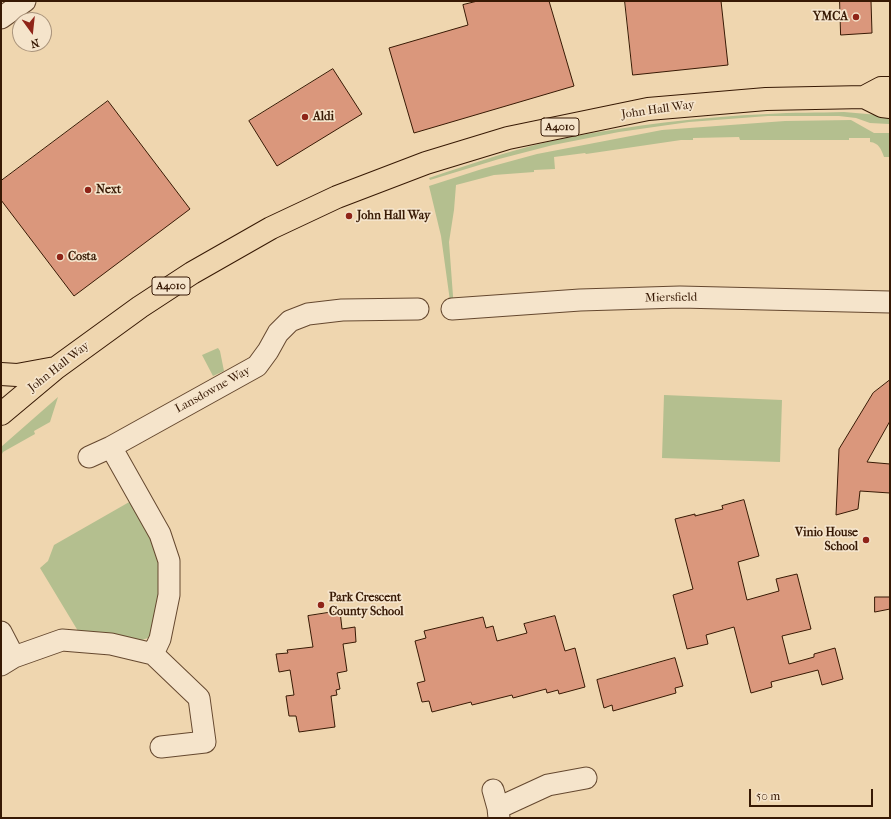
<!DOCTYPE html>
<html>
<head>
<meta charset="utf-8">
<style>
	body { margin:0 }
	#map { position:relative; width:891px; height:819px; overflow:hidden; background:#efd6af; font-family:"IM FELL French Canon",serif }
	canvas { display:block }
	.frame { position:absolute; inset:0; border:2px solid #371904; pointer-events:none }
	.north { position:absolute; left:12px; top:12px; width:40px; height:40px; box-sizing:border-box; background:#f5e4cb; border:1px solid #a9937b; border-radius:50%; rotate:165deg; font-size:11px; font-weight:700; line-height:16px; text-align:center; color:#371904 }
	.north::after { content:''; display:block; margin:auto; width:14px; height:18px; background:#8f2418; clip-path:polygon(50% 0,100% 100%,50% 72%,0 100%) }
	.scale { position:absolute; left:749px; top:789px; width:124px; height:18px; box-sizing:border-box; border:2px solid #371904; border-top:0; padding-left:5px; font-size:12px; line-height:14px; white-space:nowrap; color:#371904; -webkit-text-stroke:3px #f5e4cb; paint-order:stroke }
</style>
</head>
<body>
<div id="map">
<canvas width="891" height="819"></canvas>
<div class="frame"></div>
<div class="north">N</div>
<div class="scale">50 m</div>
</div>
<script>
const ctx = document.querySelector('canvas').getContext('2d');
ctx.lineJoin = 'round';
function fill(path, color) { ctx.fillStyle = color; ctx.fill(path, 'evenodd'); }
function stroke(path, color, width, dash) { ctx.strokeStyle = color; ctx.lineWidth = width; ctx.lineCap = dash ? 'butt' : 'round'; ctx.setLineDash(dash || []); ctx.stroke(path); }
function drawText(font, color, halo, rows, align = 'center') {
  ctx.font = font + ' "IM FELL French Canon",serif'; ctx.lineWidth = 3.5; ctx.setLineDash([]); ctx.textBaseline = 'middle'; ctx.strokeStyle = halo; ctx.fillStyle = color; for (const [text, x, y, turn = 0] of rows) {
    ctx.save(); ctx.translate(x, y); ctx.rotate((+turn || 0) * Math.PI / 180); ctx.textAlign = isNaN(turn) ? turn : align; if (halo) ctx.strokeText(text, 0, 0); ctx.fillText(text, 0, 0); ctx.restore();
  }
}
fill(new Path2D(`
	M844 112 890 116 889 124 870 123 856 118 839 116H768L689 122 619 132 553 145 499 159 430 180 429 178C474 163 519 147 566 138 633 125 700 117 768 114 793 112 818 113 844 112Z
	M851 120 874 133H890V157H884C881 149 879 143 870 142V138H849V140H740L739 137 693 138V140H681L586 154 585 153 554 157 555 169 534 170V172L494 175 456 185 454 210 449 242 453 296V300L450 301 441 236 429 186 482 169 537 154 662 130 785 121Z
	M218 348 220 351 224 371 213 376 202 355Z
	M664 395 782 400 780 462 662 458Z
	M58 397 50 422 34 431 35 434 3 452 1 456V447Z
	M131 501 157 544 163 570 156 624 148 638 136 642 78 631 40 568 48 561 54 545Z`), '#b4bf8f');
const building = new Path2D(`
	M478 1H549L574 86 414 133 389 48 468 25 463 5Z
	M625 1H721L728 65 633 75Z
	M840 1H871L872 33 841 35Z
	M333 69 362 114 277 166 249 121Z
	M108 101 190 209 74 296 1 200V181Z
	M890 380V421L867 462 890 464V493L860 491 858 509 836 515 839 449 873 393Z
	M744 500 759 556 738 562 747 600 779 591 776 579 797 574 811 629 782 636 789 664 814 657V654L835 648 843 679 822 685 818 670 771 682 772 687 751 693 734 627 706 635 708 644 687 649 673 595 693 589 675 519 695 514V516L723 509 722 506Z
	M875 597H890V609L875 612Z
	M340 611 342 629 355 627 356 642 343 644 347 671 337 673 340 689 336 690 337 695 331 696 335 727 299 732 296 716H289L286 696 294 695 290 670 279 672 276 654 288 653 287 650 313 647 308 616Z
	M555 616 565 651 575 648 585 687 559 694 558 690 547 693 546 689 513 698 512 695 472 705 471 702 432 712 429 701 422 702 417 683 425 681 415 641 426 638 424 631 483 617 486 628 493 626 497 641 527 633 524 624Z
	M675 658 683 686 675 688 676 693 613 711 612 705 604 708 597 680Z`);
fill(building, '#da977c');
stroke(building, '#371904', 1);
const minor = new Path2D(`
	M1 18 25 1
	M452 309 580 300 680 297 890 302
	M89 457 111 447
	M1 632 14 657
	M153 654 199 698 205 742 161 747
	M1 665 14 657 62 640 111 644 153 654 160 639 169 595V561L160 534 111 447 257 366 268 351 278 333 290 321 308 314 342 310 418 309
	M493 790 498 808
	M499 818 498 808 548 785 586 778`);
const highway = new Path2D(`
	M864 97 882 106 890 107
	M1 374 17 375 55 368
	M1 414 56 368 140 307 192 273 271 228 337 197 426 163 508 138 648 109 766 99 864 97 881 88H890`);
stroke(minor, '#65482f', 23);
stroke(highway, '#371904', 24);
stroke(minor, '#f5e4cb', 21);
stroke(highway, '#efd6af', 22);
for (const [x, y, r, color] of [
	[856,17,4,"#8f2418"],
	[305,117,4,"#8f2418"],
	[88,190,4,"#8f2418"],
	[349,216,4,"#8f2418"],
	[60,257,4,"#8f2418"],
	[866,540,4,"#8f2418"],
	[321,605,4,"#8f2418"]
]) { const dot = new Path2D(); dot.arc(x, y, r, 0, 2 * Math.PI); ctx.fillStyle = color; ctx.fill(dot); stroke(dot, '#f5e4cb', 1.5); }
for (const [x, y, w] of [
	[560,127,38],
	[171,286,38]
]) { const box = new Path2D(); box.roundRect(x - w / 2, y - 9, w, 18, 3); ctx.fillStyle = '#f5e4cb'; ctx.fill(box); stroke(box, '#371904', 1); }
drawText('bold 11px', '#371904', null, [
	["A4010",560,127],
	["A4010",171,286]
]);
drawText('bold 12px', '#371904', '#f5e4cb', [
	["YMCA",848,17,"right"],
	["Aldi",313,117],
	["Next",96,190],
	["John Hall Way",357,216],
	["Costa",68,257],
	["Vinio House",858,533,"right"],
	["School",858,547,"right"],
	["Park Crescent",329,598],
	["County School",329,612]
], 'left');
drawText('12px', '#371904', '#f5e4cb', [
	["John Hall Way",658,110,-8],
	["Miersfield",671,298,-1],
	["John Hall Way",59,367,-38],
	["Lansdowne Way",213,390,-29]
]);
</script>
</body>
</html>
